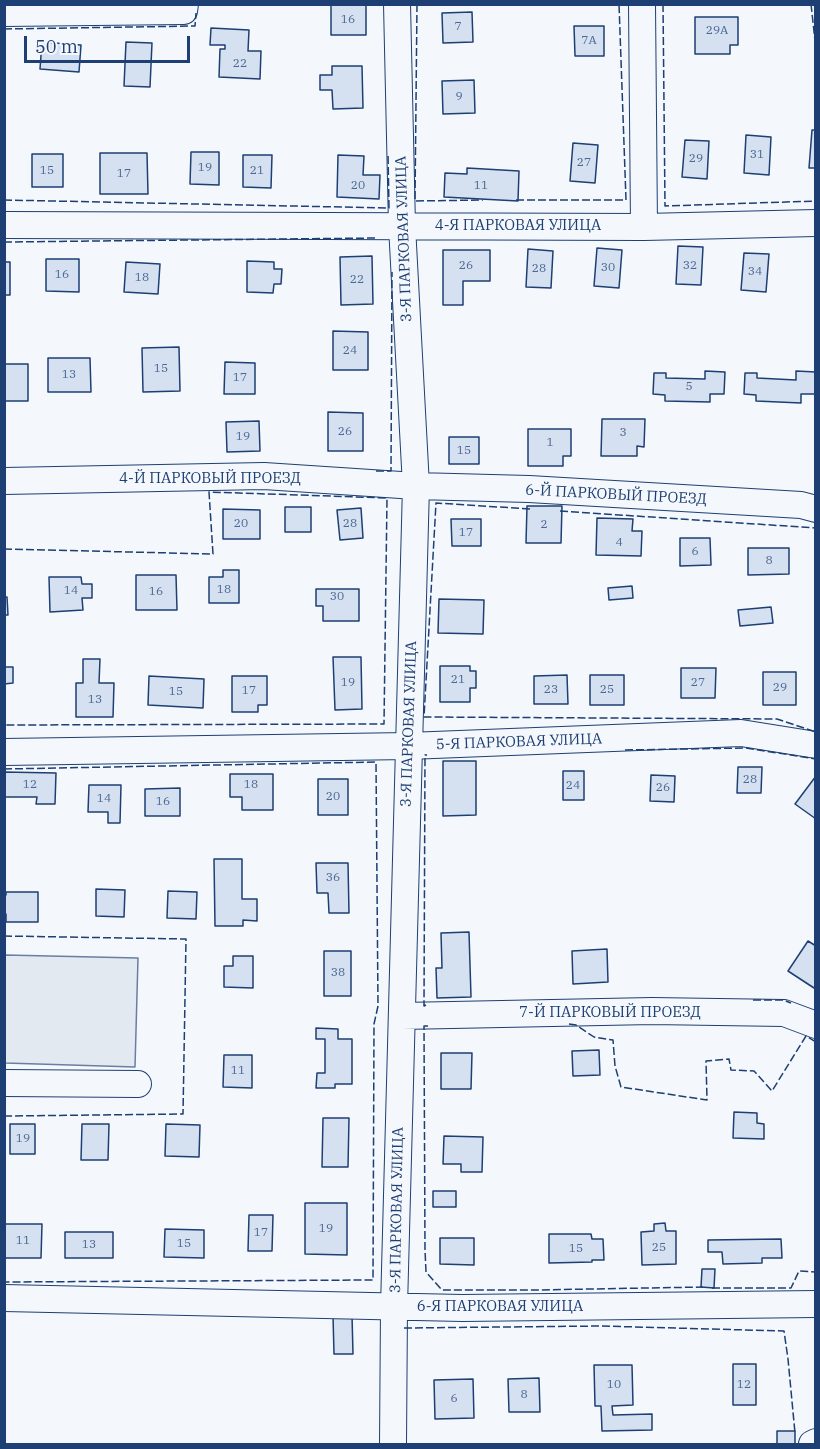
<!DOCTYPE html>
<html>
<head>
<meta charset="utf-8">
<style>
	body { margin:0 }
	#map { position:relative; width:820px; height:1449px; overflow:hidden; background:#f4f7fb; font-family:"IBM Plex Serif",serif }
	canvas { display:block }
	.frame { position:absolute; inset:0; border:6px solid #1d3f73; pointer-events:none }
	.scale { position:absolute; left:24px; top:36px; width:166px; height:27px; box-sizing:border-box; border:3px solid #1d3f73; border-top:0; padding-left:8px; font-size:18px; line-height:21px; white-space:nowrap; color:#1d3f73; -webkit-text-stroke:4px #f4f7fb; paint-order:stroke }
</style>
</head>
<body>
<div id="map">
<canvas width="820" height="1449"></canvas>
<div class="frame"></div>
<div class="scale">50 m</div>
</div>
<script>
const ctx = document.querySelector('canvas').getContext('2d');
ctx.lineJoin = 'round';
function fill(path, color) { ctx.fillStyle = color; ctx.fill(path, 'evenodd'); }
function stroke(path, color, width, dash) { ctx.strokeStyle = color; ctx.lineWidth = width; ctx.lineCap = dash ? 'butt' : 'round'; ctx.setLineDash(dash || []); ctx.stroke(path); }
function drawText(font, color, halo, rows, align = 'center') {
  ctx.font = font + ' "IBM Plex Serif",serif'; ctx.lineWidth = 4.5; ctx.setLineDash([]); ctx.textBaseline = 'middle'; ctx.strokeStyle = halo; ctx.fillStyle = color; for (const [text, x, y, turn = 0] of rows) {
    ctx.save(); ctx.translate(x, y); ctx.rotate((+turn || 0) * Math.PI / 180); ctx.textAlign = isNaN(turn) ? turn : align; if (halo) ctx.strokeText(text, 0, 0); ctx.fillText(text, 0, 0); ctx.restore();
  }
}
const green = new Path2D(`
	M5 955 138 958 135 1067 5 1063Z`);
fill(green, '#e3e9f0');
stroke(green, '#687fa3', 1.5);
const building = new Path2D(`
	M331 4H366V35H331Z
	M472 12 473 42 443 43 442 13Z
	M695 17H738V45H730V54H695Z
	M574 26H604V56H575Z
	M211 28 249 30 248 51H261L260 79 219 77 220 49H225V45H210Z
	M42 42 81 45 79 72 40 69Z
	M126 42 152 43 150 87 124 86Z
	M332 66H362L363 108 333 109 332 90H320V75H332Z
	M474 80 475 113 443 114 442 81Z
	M812 130H816V168H809Z
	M746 135 771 137 769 175 744 173Z
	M685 140 709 141 707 179 682 177Z
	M573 143 598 145 595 183 570 181Z
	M191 152H219V185L190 184Z
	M100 153H147L148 194H100Z
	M32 154H63V187H32Z
	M243 155H272L271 188 243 187Z
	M338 155 364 156 363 175H380L379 199 337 197Z
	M467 168 519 171 518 201 444 197 445 173 467 174Z
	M678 246 703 247 701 285 676 284Z
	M597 248 622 250 619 288 594 286Z
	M528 249 553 251 551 288 526 287Z
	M443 250H490V281H463V305H443Z
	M744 253 769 254 766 292 741 290Z
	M372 256 373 304 341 305 340 257Z
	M46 259H79V292L46 291Z
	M247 261 274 262V269H282L281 284H274L273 293 247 292Z
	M4 262H10V295H4Z
	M126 262 160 264 158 294 124 292Z
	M333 331 368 332V370H333Z
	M179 347 180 391 143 392 142 348Z
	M48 358H90L91 392H48Z
	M225 362 255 363V394H224Z
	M4 364H28V401H4Z
	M705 371 725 372 724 394H710V402L665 401V395L653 394 654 373H666V378L705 379Z
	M796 371 816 372 815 394H801V403L756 401V395L744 394 745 373H757V378L796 380Z
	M328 412 363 413V451H328Z
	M602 419H645L644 447 637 446V456H601Z
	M259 421 260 451 227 452 226 422Z
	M528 429H571V456H563V466H528Z
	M449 437H479V464H449Z
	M527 506H562L561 543H526Z
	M285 507H311V532H285Z
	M361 508 363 538 340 540 337 510Z
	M223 509 260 510V539H223Z
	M597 518 633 519 632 531H642L641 556 596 555Z
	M451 519H481V546H452Z
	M680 538H710L711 565 680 566Z
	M748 548H789V574L748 575Z
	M223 570H239V603H209V577H223Z
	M136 575H176L177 610H136Z
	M49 577H81L82 584H92V598H82L83 610 50 612Z
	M632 586 633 598 609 600 608 588Z
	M316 589H359V621H323V606H316Z
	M4 597H7L8 615H4Z
	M439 599 484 600 483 634 438 633Z
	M771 607 773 623 740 626 738 610Z
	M333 657H361L362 709 335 710Z
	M83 659H100L99 683H114L113 717H76V683H83Z
	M440 666H470V671H476V688H470V702H440Z
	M4 667H13V683L4 684Z
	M681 668H716L715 698H681Z
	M763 672H796V705H763Z
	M567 675 568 704H534V676Z
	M590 675H624V705H590Z
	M149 676 204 679 203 708 148 705Z
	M232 676H267V705H258V712H232Z
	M443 761H476V815L443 816Z
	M738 767H762L761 793H737Z
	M563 771H584V800H563Z
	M4 772 56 773 55 804H36L37 797H4Z
	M230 774H273V810H242V797H230Z
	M651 775 675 776 674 802 650 801Z
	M816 776V819L795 804Z
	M318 779H348V815H318Z
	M89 785H121L120 823H108V812H88Z
	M180 788V816H145V789Z
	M214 859H242V899H257V921L243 920V926H215Z
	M316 863H348L349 913H329L328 893H317Z
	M96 889 125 890 124 917 96 916Z
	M168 891 197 892 196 919 167 918Z
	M6 892H38V922H6V914H4V895H6Z
	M469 932 471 997 437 998 436 968H442L441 933Z
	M808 941 816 946V986L814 988 788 971Z
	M607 949 608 982 573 984 572 951Z
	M324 951H351V996H324Z
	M233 956H253V988L224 987V966H233Z
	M316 1028 338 1029V1039H352V1084H335V1088H316L317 1073H325V1039H316Z
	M599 1050 600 1075 573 1076 572 1051Z
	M441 1053H472L471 1089H441Z
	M224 1055H252V1088L223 1087Z
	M734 1112 757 1113V1123L764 1124V1139L733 1138Z
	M323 1118H349L348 1167H322Z
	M10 1124H35V1154H10Z
	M82 1124H109L108 1160H81Z
	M166 1124 200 1125 199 1157 165 1156Z
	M444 1136 483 1137 482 1172H461V1164H443Z
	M433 1191H456V1207H433Z
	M305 1203H347V1255L305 1254Z
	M249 1215H273L272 1251H248Z
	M665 1223 666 1231H676V1264L642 1265 641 1232 654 1231V1224Z
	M4 1224H42L41 1258H4Z
	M165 1229 204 1230V1258L164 1257Z
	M65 1232H113V1258H65Z
	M549 1234H591L592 1239H603L604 1260H592V1262L549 1263Z
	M440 1238H474V1265L440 1264Z
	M781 1239 782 1258H762V1263L723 1264 722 1252H708V1240Z
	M702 1269H715L714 1288 701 1287Z
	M352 1315 353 1354H334L333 1316Z
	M733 1364H756V1405H733Z
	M594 1365H632L633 1405 612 1406 613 1415 652 1414V1430L602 1431 601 1406H595Z
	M539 1378 540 1412H509L508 1379Z
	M473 1379 474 1418 435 1419 434 1380Z
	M777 1431H795V1444H777Z`);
fill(building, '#d5e0f0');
stroke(building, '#1d3f73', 1.5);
const minor = new Path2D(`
	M642 4 644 227
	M4 13 184 11 185 4
	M4 225 644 227 816 223
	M4 481 264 476 416 486 529 489 801 505 816 509
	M4 752 408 746 741 733 816 745
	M402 1016 652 1011 784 1013 816 1025
	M4 1083 138 1084
	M4 1298 462 1308 816 1304
	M393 1444 394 1307 416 486 402 226 397 4
	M812 1444 816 1442`);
stroke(minor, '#1d3f73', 28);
stroke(minor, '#f4f7fb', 26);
stroke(new Path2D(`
	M417 4 415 201 483 200
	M663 4 665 206 816 201
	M811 4 816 50
	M4 29 195 26 196 13
	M4 200 389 208 388 154
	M516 200H626L619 4
	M4 242 378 238
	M376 471H391L392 272
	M530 509 436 503 424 717 777 719 816 732
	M560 511 816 528
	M4 549 213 554 209 492 387 498 384 724 4 725
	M625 750 746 748 816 759
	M4 769 376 762 378 1006 374 1024 373 1280 4 1282
	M4 936 186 939 183 1114 4 1116
	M753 1000H783L791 1003
	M426 1005 424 1006 425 755H427
	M569 1024 576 1025 594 1037 613 1040 615 1066 621 1087 707 1100 706 1061 729 1059 731 1070 754 1071 772 1091 806 1036 816 1042
	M428 1026H424L425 1250 426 1272 442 1290H535L703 1287
	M712 1288H791L799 1271 816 1272
	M404 1328 601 1326 784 1331 788 1359 795 1433`), '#1d3f73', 1.5, [8, 3]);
drawText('12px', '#4b6792', null, [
	["16",348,20],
	["7",458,27],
	["29А",717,31],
	["7А",589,41],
	["22",240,64],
	["9",459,97],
	["31",757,155],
	["29",696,159],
	["27",584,163],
	["19",205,168],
	["15",47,171],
	["21",257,171],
	["17",124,174],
	["20",358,186],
	["11",481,186],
	["26",466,266],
	["32",690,266],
	["30",608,268],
	["28",539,269],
	["34",755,272],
	["16",62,275],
	["18",142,278],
	["22",357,280],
	["24",350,351],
	["15",161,369],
	["13",69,375],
	["17",240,378],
	["5",689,387],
	["26",345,432],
	["3",623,433],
	["19",243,437],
	["1",550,443],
	["15",464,451],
	["20",241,524],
	["28",350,524],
	["2",544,525],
	["17",466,533],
	["4",619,543],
	["6",695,552],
	["8",769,561],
	["18",224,590],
	["14",71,591],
	["16",156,592],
	["30",337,597],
	["21",458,680],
	["19",348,683],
	["27",698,683],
	["29",780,688],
	["23",551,690],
	["25",607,690],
	["17",249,691],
	["15",176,692],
	["13",95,700],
	["28",750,780],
	["12",30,785],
	["18",251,785],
	["24",573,786],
	["26",663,788],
	["20",333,797],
	["14",104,799],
	["16",163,802],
	["36",333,878],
	["38",338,973],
	["11",238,1071],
	["19",23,1139],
	["19",326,1229],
	["17",261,1233],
	["11",23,1241],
	["15",184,1244],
	["13",89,1245],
	["25",659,1248],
	["15",576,1249],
	["10",614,1385],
	["12",744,1385],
	["8",524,1395],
	["6",454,1399]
]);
drawText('15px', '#1d3f73', '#f4f7fb', [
	["4-Я ПАРКОВАЯ УЛИЦА",518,226],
	["3-Я ПАРКОВАЯ УЛИЦА",404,239,-92],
	["4-Й ПАРКОВЫЙ ПРОЕЗД",210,479],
	["6-Й ПАРКОВЫЙ ПРОЕЗД",616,495,3],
	["3-Я ПАРКОВАЯ УЛИЦА",409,724,-88],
	["5-Я ПАРКОВАЯ УЛИЦА",519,742,-2],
	["7-Й ПАРКОВЫЙ ПРОЕЗД",610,1013],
	["3-Я ПАРКОВАЯ УЛИЦА",397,1210,-89],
	["6-Я ПАРКОВАЯ УЛИЦА",500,1307]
]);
</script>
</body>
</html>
